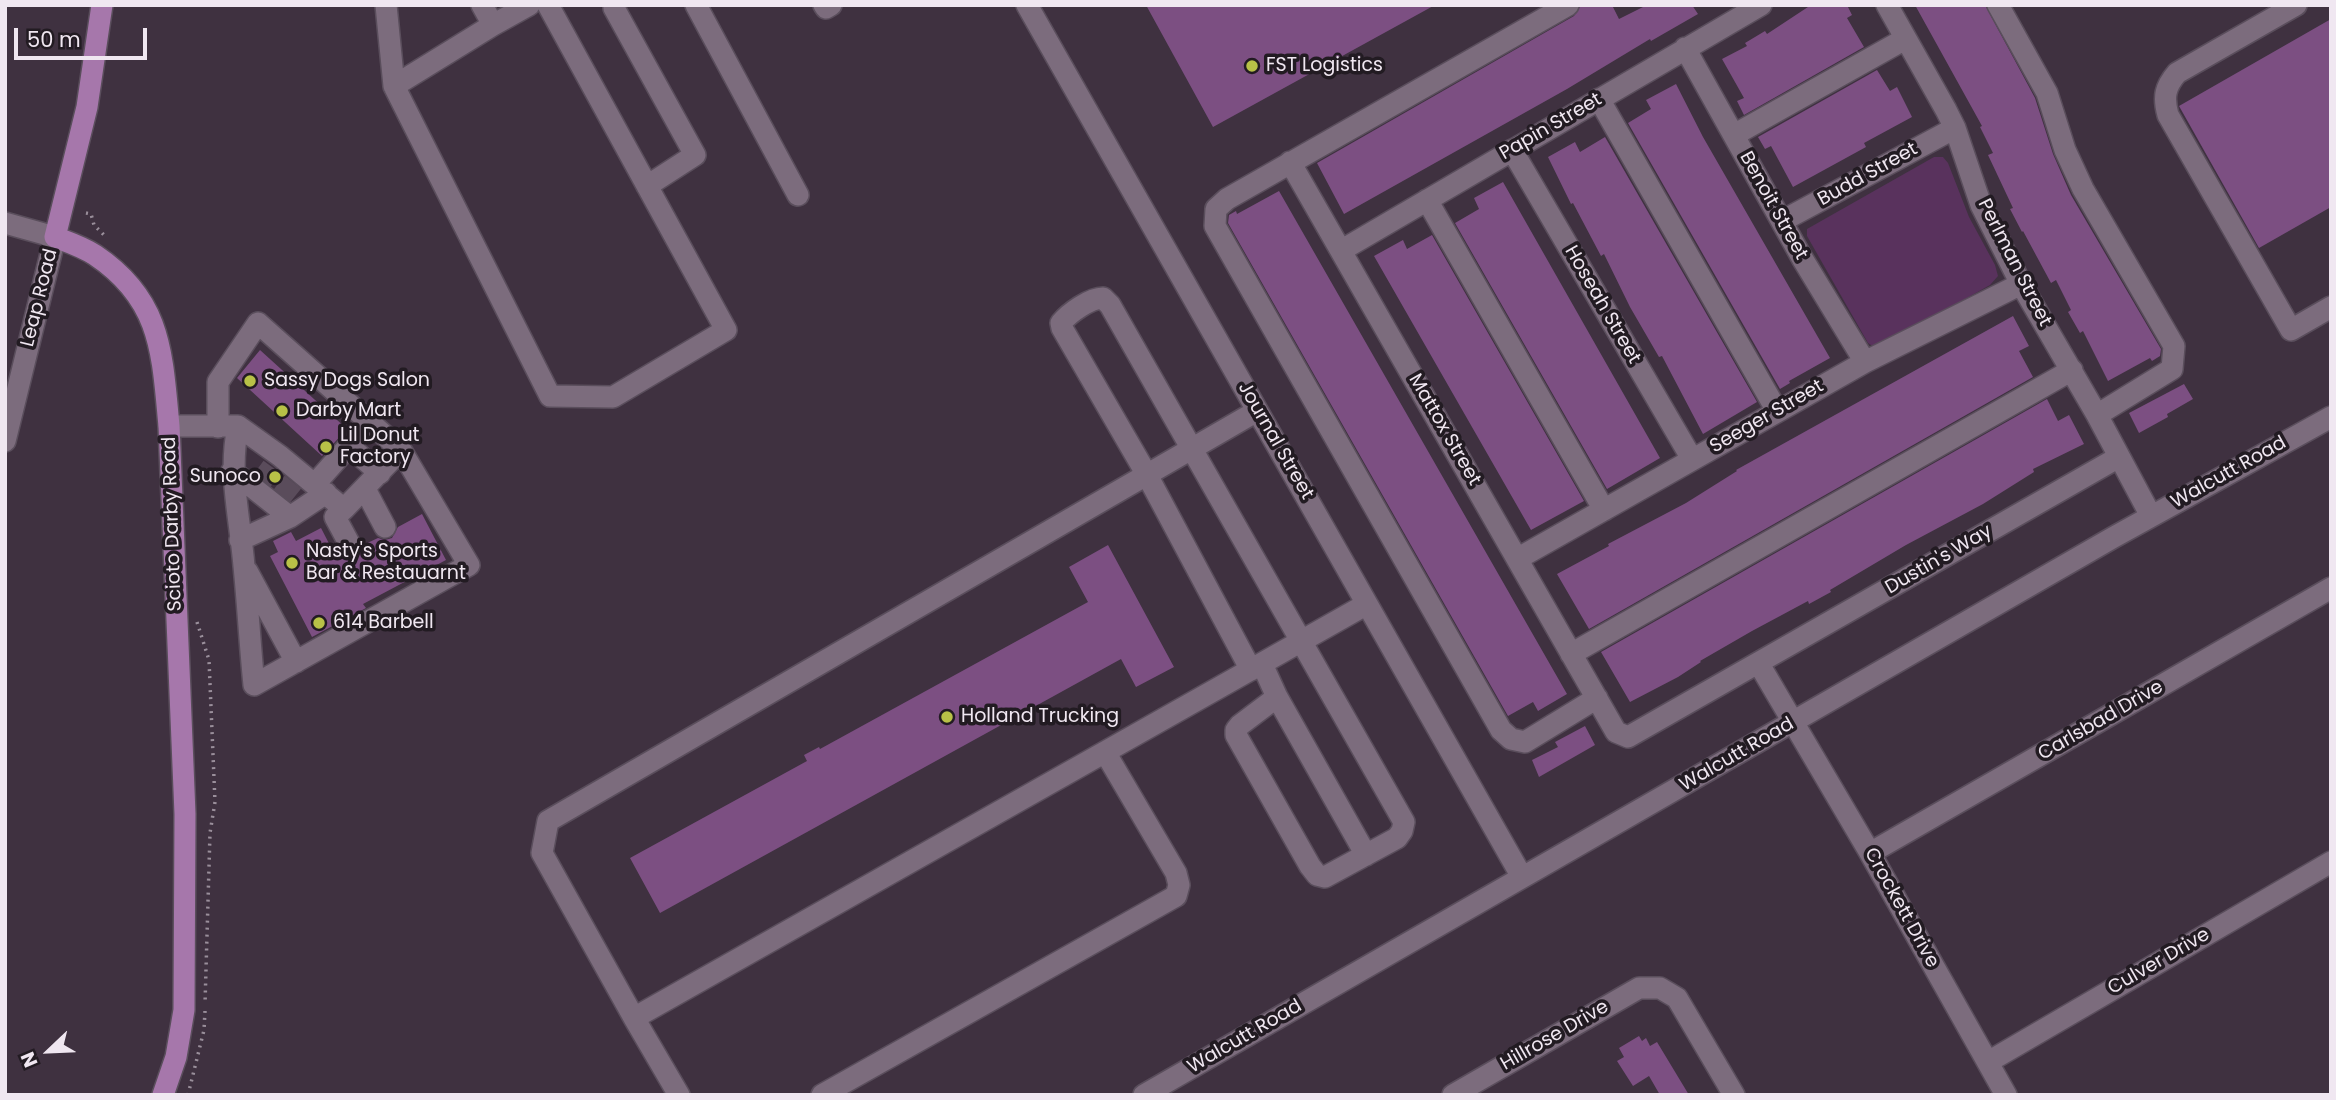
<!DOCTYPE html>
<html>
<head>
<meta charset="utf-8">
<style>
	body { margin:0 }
	#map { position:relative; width:2336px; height:1100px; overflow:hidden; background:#3f3140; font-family:Poppins,sans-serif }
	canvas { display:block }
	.frame { position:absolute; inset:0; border:7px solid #f0e7f1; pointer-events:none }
	.north { position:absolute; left:14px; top:1016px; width:70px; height:70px; -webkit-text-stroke:5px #221b22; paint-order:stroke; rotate:247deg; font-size:19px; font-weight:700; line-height:28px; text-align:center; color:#f0e7f1 }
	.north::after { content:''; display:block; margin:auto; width:24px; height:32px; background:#f0e7f1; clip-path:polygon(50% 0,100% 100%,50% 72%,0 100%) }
	.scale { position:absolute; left:14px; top:28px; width:133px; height:32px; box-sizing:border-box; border:4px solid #f0e7f1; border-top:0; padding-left:9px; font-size:21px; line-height:24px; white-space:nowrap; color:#f0e7f1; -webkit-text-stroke:5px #221b22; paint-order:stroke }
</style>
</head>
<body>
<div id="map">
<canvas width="2336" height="1100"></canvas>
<div class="frame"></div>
<div class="north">N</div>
<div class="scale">50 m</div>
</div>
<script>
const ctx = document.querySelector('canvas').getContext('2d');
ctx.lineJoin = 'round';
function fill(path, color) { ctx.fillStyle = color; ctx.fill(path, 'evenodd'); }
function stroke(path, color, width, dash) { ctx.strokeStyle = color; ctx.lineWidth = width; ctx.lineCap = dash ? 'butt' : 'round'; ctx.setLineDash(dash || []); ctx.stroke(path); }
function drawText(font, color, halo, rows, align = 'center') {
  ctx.font = font + ' Poppins,sans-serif'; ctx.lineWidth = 7; ctx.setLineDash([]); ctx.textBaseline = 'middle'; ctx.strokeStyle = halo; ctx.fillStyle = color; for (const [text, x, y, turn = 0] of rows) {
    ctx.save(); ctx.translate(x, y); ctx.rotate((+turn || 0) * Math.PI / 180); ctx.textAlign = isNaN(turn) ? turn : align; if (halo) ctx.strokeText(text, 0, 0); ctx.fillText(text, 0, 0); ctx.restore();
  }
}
fill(new Path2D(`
	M1934 157H1943L1948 163 1969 217 1995 265 1998 276 1990 285 1882 346 1874 347 1868 343 1807 236V229Z`), '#59325d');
fill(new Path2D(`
	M1146 5H1435L1213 127Z
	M1581 5H1612L1619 19 1647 5H1692L1698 14 1651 41 1650 39 1567 89 1344 214 1317 163 1574 16Z
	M1811 5H1847L1852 15 1847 18 1864 47 1744 115 1737 101 1744 98 1722 59 1747 46 1745 43 1765 31 1767 34Z
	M1915 5H1985L2035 98 2053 154 2071 195 2161 349 2160 356 2152 361 2150 358 2108 381 2083 331 2080 333 2068 312 2071 310 2056 280 2051 283 2023 231 2022 232 2010 209 2013 208 1988 155 1993 153 1980 127 1982 126Z
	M2331 19V207L2259 248 2179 106Z
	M1877 70 1890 91 1897 87 1912 117 1864 143 1866 147 1793 187 1771 146 1765 149 1758 137Z
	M1676 84 1703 137 1830 358 1789 381 1790 383 1780 389 1628 123 1651 109 1646 100Z
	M1605 137 1757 402 1703 434 1662 356 1659 357 1630 307 1604 254 1601 256 1573 203 1571 204 1548 157 1575 142 1580 152Z
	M1503 182 1660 458 1607 489 1455 223 1479 209 1474 198Z
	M1279 191 1567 694 1538 711 1533 702 1508 716 1228 223 1229 215 1236 211 1237 214Z
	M1432 235 1584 501 1531 530 1374 256 1403 240 1407 249Z
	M2013 316 2029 346 2019 351 2033 377 1589 629 1557 574 1609 546 1608 544 1686 503 1737 471 1736 470Z
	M260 350 347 429 322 456 237 378Z
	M2184 384 2193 399 2167 414 2168 417 2139 433 2129 413Z
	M2047 399 2058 421 2069 415 2084 444 2033 469 2034 472 1983 504 1906 545 1830 590 1831 592 1809 604 1808 601 1752 631 1700 661 1701 662 1678 677 1630 702 1601 652Z
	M422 514 446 560 363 604 366 608 312 637 270 556 278 552 273 541 291 532 296 541 321 528 337 559 343 556 350 558 361 552 363 545 378 538 385 540 392 538 398 527Z
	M1108 545 1174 667 1136 687 1121 659 660 913 630 858 807 761 804 755 819 747 820 749 1088 602 1069 567Z
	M1585 726 1595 745 1539 777 1532 760 1558 747 1555 742Z
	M1639 1036 1642 1041 1646 1038 1650 1046 1657 1042 1689 1095H1660L1649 1076 1633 1086 1617 1061 1624 1057 1619 1048Z`), '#7c4f82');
stroke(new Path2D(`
	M261 482 272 467
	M281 497 293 482`), '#5a4c5b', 21, [21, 10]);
const minor = new Path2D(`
	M386 5 394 86 493 25 529 5
	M482 5 493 25
	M696 5 798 195
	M824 5 826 8 831 5
	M1027 5 1522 877
	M1568 5 1227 199 1216 209 1215 226 1501 730 1511 739 1525 742 1597 698
	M1887 5 1946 110 1955 128 1981 205 2021 284 2097 415 2151 516
	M1998 5 2047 93 2065 150 2083 189 2174 346 2172 369 2097 415
	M2296 5 2177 73C2165 87 2163 97 2168 115L2291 330 2331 307
	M614 8 695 155 647 186
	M1685 48 1802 258 1865 362
	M394 86 550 396 613 397 726 330 548 5
	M1599 99 1777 411
	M1734 135 1905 39
	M1512 150 1692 459
	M1290 162 1616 732 1628 737 2119 457
	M1427 200 1604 510
	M1782 221 1955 128
	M5 223 55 237 5 441
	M1342 250 1761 5
	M169 426H238L280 456 344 509 401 450 469 565 254 685C250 646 248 606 244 566 240 517 228 475 238 426
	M218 427V382L258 323 401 450
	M357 453 380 473
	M232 471 290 517
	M315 484 370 422
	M365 489 385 527
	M344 509 335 517 350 545
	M240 540 290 517 326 493
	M1517 559 1865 362 2021 284
	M247 571 296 662
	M1571 654 2072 370
	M1759 664 1870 853 2006 1095
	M1251 670 1147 475 1062 328 1061 323C1069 313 1090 298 1103 298L1110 305 1404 822 1402 831 1397 838 1325 877 1317 875 1310 866 1236 735V730L1240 725 1277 697 1262 664
	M1277 697 1366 855
	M1870 853 2331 588
	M634 1018 542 853 548 821 1257 411
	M1988 1062 2331 862
	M679 1095 634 1018 1367 604
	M822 1095 1176 896 1179 885 1176 873 1105 752
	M1144 1095 2114 537 2331 417
	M1453 1095 1639 988H1660L1677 998 1734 1095`);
const major = new Path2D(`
	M102 5 87 107 55 237C68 242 83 247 95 255 162 300 162 353 169 426L185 814 184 1010 176 1057 163 1095`);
stroke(minor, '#5a4e5c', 24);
stroke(major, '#5a4e5c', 24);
stroke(new Path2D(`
	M86 213 91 214 94 225 107 238
	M197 622 209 660 215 802 210 833 205 1004
	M188 1095 204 1030 205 1011`), '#9a8f9b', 3.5, [2, 5]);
stroke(minor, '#7c6c7d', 21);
stroke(major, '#a677ab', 21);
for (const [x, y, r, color] of [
	[1252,66,7,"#b8c147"],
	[250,381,7,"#b8c147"],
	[282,411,7,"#b8c147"],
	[326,447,7,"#b8c147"],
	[275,477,7,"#b8c147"],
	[292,563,7,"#b8c147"],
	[319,623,7,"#b8c147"],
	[947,717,7,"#b8c147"]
]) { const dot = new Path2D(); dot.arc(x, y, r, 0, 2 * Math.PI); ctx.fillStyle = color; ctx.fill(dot); stroke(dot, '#221b22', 2.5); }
drawText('19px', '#f0e7f1', '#221b22', [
	["FST Logistics",1266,66],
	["Sassy Dogs Salon",264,381],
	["Darby Mart",296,411],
	["Lil Donut",340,436],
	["Factory",340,458],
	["Sunoco",261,477,"right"],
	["Nasty's Sports",306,552],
	["Bar & Restauarnt",306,574],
	["614 Barbell",333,623],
	["Holland Trucking",961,717]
], 'left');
drawText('19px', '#f0e7f1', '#221b22', [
	["Papin Street",1551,127,-30],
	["Budd Street",1868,175,-29],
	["Benoit Street",1773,206,61],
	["Perlman Street",2014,263,63],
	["Leap Road",40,298,-76],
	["Hoseah Street",1602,305,60],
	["Seeger Street",1767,417,-30],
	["Mattox Street",1444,430,60],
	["Journal Street",1275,441,60],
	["Walcutt Road",2229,473,-29],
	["Scioto Darby Road",173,524,-92],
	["Dustin's Way",1939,560,-30],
	["Carlsbad Drive",2101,721,-30],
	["Walcutt Road",1737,755,-30],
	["Crockett Drive",1901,908,61],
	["Culver Drive",2159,962,-30],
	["Hillrose Drive",1555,1036,-30],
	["Walcutt Road",1245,1037,-30]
]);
</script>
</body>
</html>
